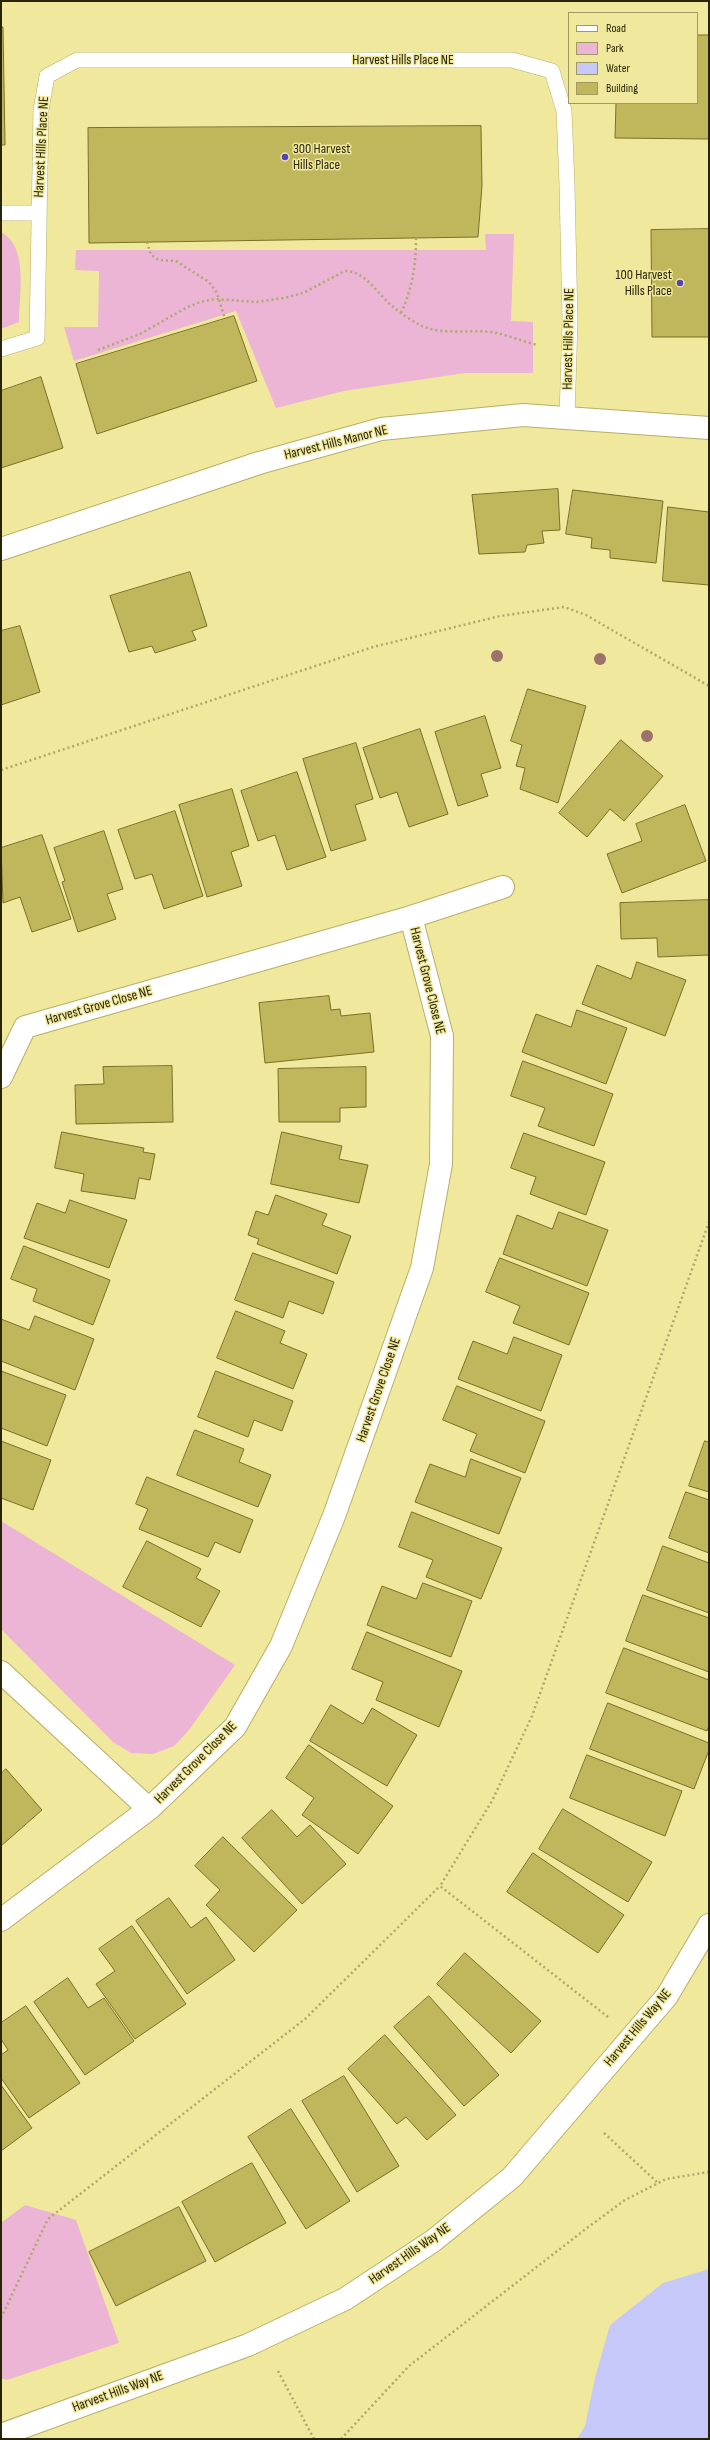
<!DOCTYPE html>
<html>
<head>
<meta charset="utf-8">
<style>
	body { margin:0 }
	#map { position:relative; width:710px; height:2440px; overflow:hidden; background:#f0e89d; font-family:"Sofia Sans Condensed",sans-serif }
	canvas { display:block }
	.frame { position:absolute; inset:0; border:2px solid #282405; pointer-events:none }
	.legend { position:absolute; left:568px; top:12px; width:130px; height:92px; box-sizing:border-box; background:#f0e89d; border:1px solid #a09a60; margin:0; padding:5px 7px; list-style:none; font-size:12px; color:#282405 }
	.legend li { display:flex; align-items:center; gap:8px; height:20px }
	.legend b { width:20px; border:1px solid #a09a60 }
</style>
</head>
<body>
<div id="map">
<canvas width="710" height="2440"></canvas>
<div class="frame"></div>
<ul class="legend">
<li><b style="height:5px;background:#fff"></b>Road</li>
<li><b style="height:11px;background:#ecb4d5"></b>Park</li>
<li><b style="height:11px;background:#c6c8f9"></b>Water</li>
<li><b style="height:11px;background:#c0b65b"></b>Building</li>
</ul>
</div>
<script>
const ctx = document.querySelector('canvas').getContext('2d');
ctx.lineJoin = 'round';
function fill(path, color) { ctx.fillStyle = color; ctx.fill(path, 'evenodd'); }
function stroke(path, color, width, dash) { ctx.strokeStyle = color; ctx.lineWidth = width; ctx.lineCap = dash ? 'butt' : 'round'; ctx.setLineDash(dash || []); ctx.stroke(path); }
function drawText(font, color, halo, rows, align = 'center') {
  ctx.font = font + ' "Sofia Sans Condensed",sans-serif'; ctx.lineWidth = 3; ctx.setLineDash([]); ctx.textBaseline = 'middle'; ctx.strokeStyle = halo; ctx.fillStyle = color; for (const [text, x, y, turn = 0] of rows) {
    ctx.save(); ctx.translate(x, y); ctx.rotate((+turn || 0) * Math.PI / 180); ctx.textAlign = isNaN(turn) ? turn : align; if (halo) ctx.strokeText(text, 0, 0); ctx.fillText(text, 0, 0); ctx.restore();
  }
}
fill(new Path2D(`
	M1 232C29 247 19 295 19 322L1 329Z
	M485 234H514L511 321 533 322V373H465L344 391 276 408 236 311 74 361 64 327H98L99 271 75 270 76 250H486Z
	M1 1521 235 1665 189 1730 174 1746 153 1754 131 1753 113 1742 1 1629Z
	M25 2205 76 2220 119 2343 7 2380 1 2378V2223Z`), '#ecb4d5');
fill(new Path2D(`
	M709 2269V2439H577L585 2426 595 2378 610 2325 663 2283Z`), '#c6c8f9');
const building = new Path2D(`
	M1 27H3L5 145H1Z
	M697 35H709V139L615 138 616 103H697Z
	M481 126 482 186 478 237 89 243 88 128Z
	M709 229V337H652L651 230Z
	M234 316 257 381 97 434 76 364Z
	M41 377 63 448 1 468V391Z
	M558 489 560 530 542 531 544 543 527 545 525 552 479 554 472 495Z
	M573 490 663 501 656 563 610 558V550L591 548 592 538 566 534Z
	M668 507 709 512V585L663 581Z
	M190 572 207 626 192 631 196 640 155 653 152 646 129 652 110 596Z
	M20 626 40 692 1 705V631Z
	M528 689 586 706 558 803 520 789 525 768 516 766 522 745 511 741Z
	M485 716 501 768 481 774 488 796 458 806 435 732Z
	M420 729 448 814 409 827 397 792 380 798 363 748Z
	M621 740 663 776 624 821 610 809 587 837 559 813Z
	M356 743 373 799 355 805 366 840 331 851 303 759Z
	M297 772 326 857 287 870 275 835 258 841 241 791Z
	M232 789 249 846 231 852 242 886 207 897 179 805Z
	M685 805 706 861 622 893 607 854 642 841 636 824Z
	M175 811 203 896 164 909 152 874 135 879 118 830Z
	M104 831 123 889 107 894 116 919 78 932 62 882 65 881 54 848Z
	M42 835 71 919 32 932 20 897 3 903 1 848Z
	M709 900V955L658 957 657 938 621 939 620 903Z
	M637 962 686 980 665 1036 582 1004 597 965 631 979Z
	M329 996 331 1010 340 1009 341 1016 370 1013 374 1052 265 1063 259 1003Z
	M577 1010 627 1028 606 1084 522 1052 536 1014 571 1027Z
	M523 1061 613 1094 594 1146 538 1126 545 1108 511 1096Z
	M172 1066 173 1122 76 1124 75 1085 104 1084 103 1067Z
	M366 1067V1107L340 1108V1122H279L278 1069Z
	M62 1132 144 1148 143 1152 155 1154 150 1180 139 1178 135 1199 81 1191 84 1174 55 1168Z
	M282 1132 342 1146 339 1159 368 1165 359 1203 271 1184Z
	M524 1133 605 1162 586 1215 530 1194 536 1177 511 1168Z
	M276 1195 327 1214 322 1225 351 1236 337 1274 257 1244 259 1239 248 1235 256 1211 268 1215Z
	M70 1200 127 1220 109 1268 24 1238 37 1203 65 1213Z
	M559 1212 608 1230 587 1286 503 1254 517 1215 552 1229Z
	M24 1246 110 1280 93 1325 33 1301 37 1289 11 1279Z
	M253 1253 334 1282 323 1314 289 1301 283 1318 235 1300Z
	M500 1258 589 1293 569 1345 513 1323 520 1306 486 1292Z
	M236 1311 285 1331 280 1343 307 1354 293 1389 217 1358Z
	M35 1316 94 1339 75 1390 1 1361V1319L29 1330Z
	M514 1337 562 1355 541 1411 458 1379 473 1341 507 1354Z
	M1 1371 66 1395 47 1446 1 1428Z
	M216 1371 293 1401 282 1431 254 1420 248 1437 198 1417Z
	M457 1386 545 1421 525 1473 470 1451 477 1434 443 1420Z
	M195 1430 244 1449 239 1462 271 1475 258 1507 177 1475Z
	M1 1441 51 1460 33 1510 1 1498Z
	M705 1441 709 1442V1492L689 1486Z
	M471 1459 521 1478 499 1534 415 1502 430 1464 465 1477Z
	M147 1477 253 1520 240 1553 215 1542 208 1557 139 1529 148 1509 136 1504Z
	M686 1492 709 1500V1553L669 1538Z
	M412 1512 502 1548 481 1599 426 1577 433 1560 399 1547Z
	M147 1541 201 1569 196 1578 220 1591 201 1627 123 1587Z
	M663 1546 709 1563V1613L647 1590Z
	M423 1583 472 1601 451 1657 367 1625 382 1586 416 1599Z
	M643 1595 709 1618V1672L626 1641Z
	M367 1632 462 1671 439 1727 376 1700 383 1682 352 1669Z
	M624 1648 709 1680V1725L707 1731 606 1693Z
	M608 1703 709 1743V1750L694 1789 590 1749Z
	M331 1705 363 1724 372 1708 417 1735 387 1786 310 1741Z
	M309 1745 393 1806 358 1854 302 1815 314 1798 286 1778Z
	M587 1755 682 1791 665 1836 570 1798Z
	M6 1769 42 1810 1 1846V1774Z
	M563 1809 652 1862 628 1902 539 1849Z
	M272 1810 297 1837 310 1825 346 1864 302 1904 242 1838Z
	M223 1837 297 1910 254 1952 206 1905 220 1890 195 1866Z
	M533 1853 624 1915 598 1953 507 1892Z
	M169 1898 191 1928 206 1917 235 1960 187 1994 136 1921Z
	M132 1926 186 2004 135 2039 96 1984 115 1971 99 1949Z
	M465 1953 541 2021 511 2053 437 1984Z
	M68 1978 88 2008 104 1998 134 2041 85 2075 34 2002Z
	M429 1996 499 2075 464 2106 394 2027Z
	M26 2006 80 2083 29 2118 1 2078V2055L8 2050 1 2039V2023Z
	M385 2035 456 2115 427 2140 406 2117 397 2124 348 2069Z
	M344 2076 399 2166 357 2192 302 2101Z
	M1 2085 32 2128 1 2151Z
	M291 2109 350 2201 306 2229 248 2137Z
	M252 2163 286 2223 215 2262 182 2202Z
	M179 2207 206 2261 116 2306 89 2252Z`);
fill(building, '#c0b65b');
stroke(building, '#797025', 1);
const service = new Path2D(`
	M1 213H39
	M1 349 37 338 41 110 47 76 77 60H512L552 71 564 111 567 185 570 321 567 417`);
const minor = new Path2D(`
	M1 549 259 463 381 429 523 415 709 428
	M1 1077 25 1027 411 917 503 887
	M1 1672 149 1809
	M1 1920 149 1809 235 1727 281 1646 334 1516 422 1268 441 1164 442 1036 411 917
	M1 2435 248 2345 345 2299 433 2241 512 2177 667 1996 709 1925`);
stroke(service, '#b8af66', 16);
stroke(minor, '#b8af66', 24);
stroke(new Path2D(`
	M147 242 151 255 159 260 176 261 209 282 217 293 225 319
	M401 313C412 289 416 265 416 239
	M98 350 140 334 184 309 200 302 215 299 256 302 284 298 303 293 345 271C365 271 377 293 391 305 399 312 409 319 418 324 442 337 471 328 497 333 510 336 524 342 538 345
	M1 770 373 647 500 616 564 607 586 615 709 686
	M608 2017 440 1886 492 1801 532 1716 709 1222
	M604 2133 658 2183
	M1 2318 48 2219 305 2019 440 1886
	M278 2371 314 2439
	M341 2439 409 2366 587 2228 625 2200 666 2179 709 2172`), '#aea76b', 2.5, [2, 3]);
stroke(service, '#fff', 15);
stroke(minor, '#fff', 22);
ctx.fillStyle = '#9b716a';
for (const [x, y] of [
	[497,656],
	[600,659],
	[647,736]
]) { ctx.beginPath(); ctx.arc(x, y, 6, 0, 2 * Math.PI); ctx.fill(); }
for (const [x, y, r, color] of [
	[285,157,4,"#5344bc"],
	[680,283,4,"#5344bc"]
]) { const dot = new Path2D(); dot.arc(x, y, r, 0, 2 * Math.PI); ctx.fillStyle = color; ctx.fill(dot); stroke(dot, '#f0e89d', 1.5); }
drawText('14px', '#282405', '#f0e89d', [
	["Harvest Hills Place NE",403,60],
	["Harvest Hills Place NE",42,147,-87],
	["Harvest Hills Place NE",569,339,-89],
	["Harvest Hills Manor NE",336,443,-14],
	["Harvest Grove Close NE",427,981,76],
	["Harvest Grove Close NE",99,1006,-16],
	["Harvest Grove Close NE",379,1390,-71],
	["Harvest Grove Close NE",196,1763,-45],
	["Harvest Hills Way NE",638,2028,-50],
	["Harvest Hills Way NE",410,2254,-35],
	["Harvest Hills Way NE",118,2392,-20]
]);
drawText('14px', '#282405', '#f0e89d', [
	["300 Harvest",293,149],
	["Hills Place",293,165],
	["100 Harvest",672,275,"right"],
	["Hills Place",672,291,"right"]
], 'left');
</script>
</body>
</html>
